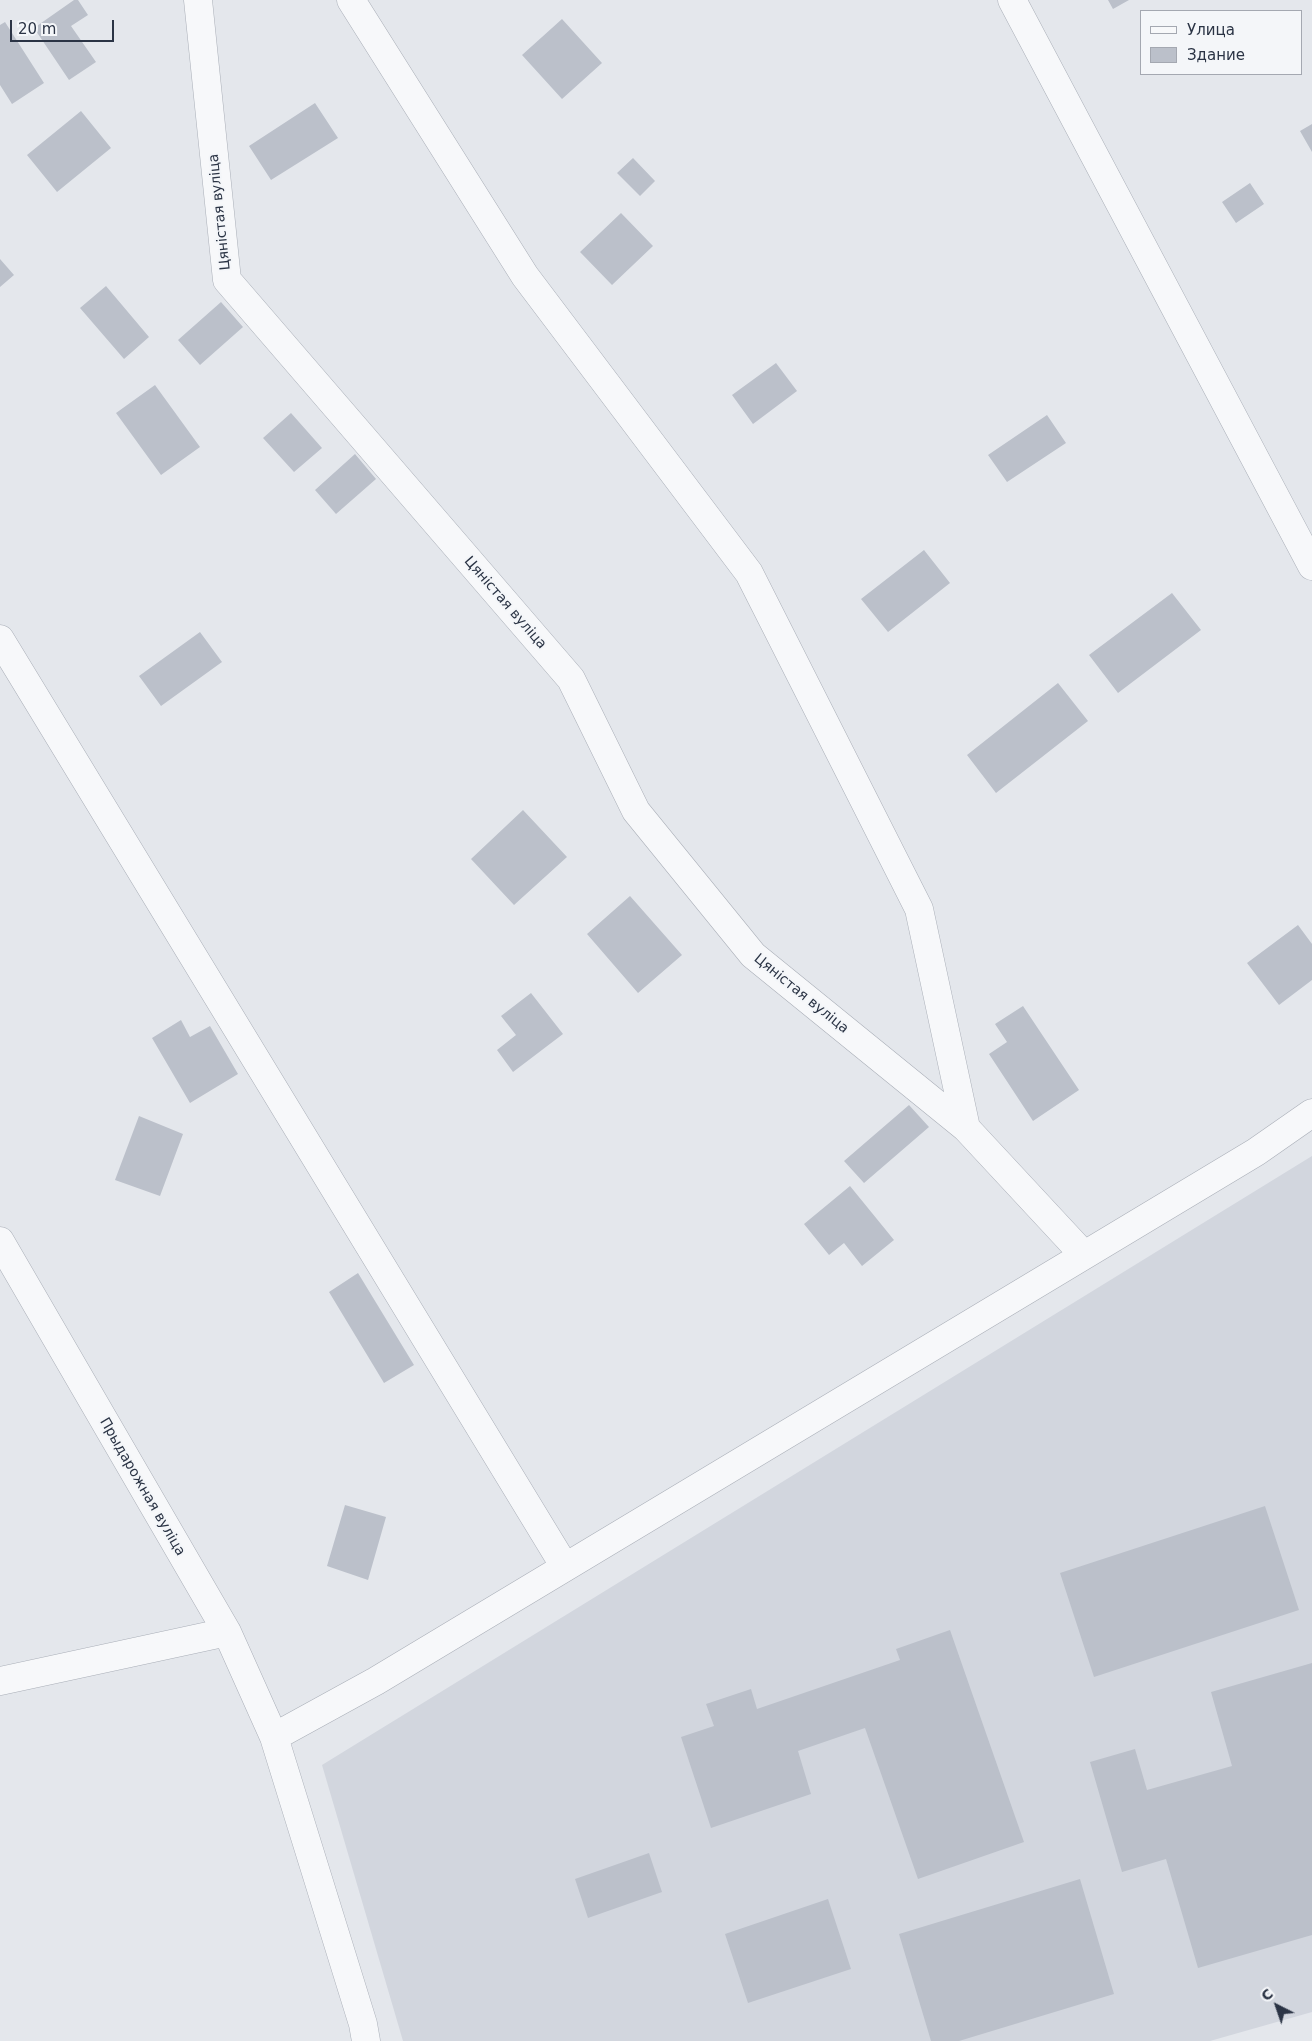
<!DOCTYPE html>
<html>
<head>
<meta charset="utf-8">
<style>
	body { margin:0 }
	#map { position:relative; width:1312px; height:2041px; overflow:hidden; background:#e4e7ec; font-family:"DejaVu Sans",sans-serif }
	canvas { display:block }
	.legend { position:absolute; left:1140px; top:10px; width:162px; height:65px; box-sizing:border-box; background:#f4f6f9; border:1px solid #a4a8b1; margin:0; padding:6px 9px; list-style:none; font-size:15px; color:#2b3445 }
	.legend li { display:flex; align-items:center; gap:10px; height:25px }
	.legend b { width:25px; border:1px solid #a4a8b1 }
	.north { position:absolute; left:1252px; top:1981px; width:50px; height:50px; -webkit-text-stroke:4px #f4f6f9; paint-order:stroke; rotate:319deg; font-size:14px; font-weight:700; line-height:20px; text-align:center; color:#2b3445 }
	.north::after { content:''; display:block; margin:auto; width:18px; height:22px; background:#2b3445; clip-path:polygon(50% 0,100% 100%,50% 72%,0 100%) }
	.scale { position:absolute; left:10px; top:20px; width:104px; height:22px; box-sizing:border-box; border:2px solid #2b3445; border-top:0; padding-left:6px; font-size:15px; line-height:18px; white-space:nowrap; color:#2b3445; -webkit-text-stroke:4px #f4f6f9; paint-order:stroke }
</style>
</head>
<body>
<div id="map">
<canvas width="1312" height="2041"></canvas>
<ul class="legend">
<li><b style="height:6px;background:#f7f8fa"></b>Улица</li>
<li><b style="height:14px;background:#bbc0ca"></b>Здание</li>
</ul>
<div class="north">С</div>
<div class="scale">20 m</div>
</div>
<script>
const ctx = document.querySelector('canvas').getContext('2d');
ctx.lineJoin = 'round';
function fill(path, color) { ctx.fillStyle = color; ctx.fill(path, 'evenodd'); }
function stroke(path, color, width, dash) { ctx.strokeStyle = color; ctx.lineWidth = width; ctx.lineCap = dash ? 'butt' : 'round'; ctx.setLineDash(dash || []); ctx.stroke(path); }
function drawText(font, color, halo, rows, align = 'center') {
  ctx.font = font + ' "DejaVu Sans",sans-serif'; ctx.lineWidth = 4; ctx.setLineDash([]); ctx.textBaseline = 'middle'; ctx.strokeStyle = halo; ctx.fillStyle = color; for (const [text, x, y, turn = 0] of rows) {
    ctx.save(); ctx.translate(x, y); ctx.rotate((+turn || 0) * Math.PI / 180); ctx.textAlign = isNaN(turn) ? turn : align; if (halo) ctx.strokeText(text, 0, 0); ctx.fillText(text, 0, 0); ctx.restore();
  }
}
fill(new Path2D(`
	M1312 1156V2012L1210 2041H403L322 1765Z`), '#d2d6de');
fill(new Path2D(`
	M74 0H78L88 15 71 26 96 62 69 80 34 28Z
	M1108 0H1129L1113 9Z
	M562 19 602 63 562 99 522 55Z
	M5 22 44 83 12 104 0 85V25Z
	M315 103 338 138 271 180 249 146Z
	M81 111 111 148 57 192 27 155Z
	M1312 124V152L1300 131Z
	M633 158 655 181 640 196 617 173Z
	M1250 183 1264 204 1236 223 1222 202Z
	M621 213 653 246 612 285 580 252Z
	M0 259 14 275 0 287Z
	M106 286 149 337 124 359 80 308Z
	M221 302 243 327 200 365 178 340Z
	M776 363 797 391 753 424 732 395Z
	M155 385 200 447 161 475 116 413Z
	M291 413 322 448 294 472 263 438Z
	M1047 415 1066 443 1007 482 988 455Z
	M355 454 376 479 336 514 315 490Z
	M924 550 950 583 888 632 861 599Z
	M1172 593 1201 630 1118 693 1089 655Z
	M200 632 222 662 161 706 139 676Z
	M1058 683 1088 721 996 793 967 755Z
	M523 810 567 857 514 905 471 859Z
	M630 896 682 955 638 993 587 934Z
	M1298 925 1312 944V980L1279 1005 1247 963Z
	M531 993 563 1034 513 1072 497 1050 516 1035 501 1016Z
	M1023 1006 1079 1090 1033 1121 989 1054 1007 1042 995 1024Z
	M181 1020 190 1037 210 1026 238 1074 190 1103 152 1038Z
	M909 1105 929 1127 864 1183 844 1161Z
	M139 1116 183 1134 160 1196 115 1180Z
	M850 1186 894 1240 862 1266 844 1243 829 1255 804 1224Z
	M358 1273 414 1365 384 1383 329 1292Z
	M345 1505 386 1517 368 1580 327 1566Z
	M1265 1506 1299 1610 1094 1677 1060 1573Z
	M950 1630 1024 1842 918 1879 865 1728 798 1751 811 1794 711 1828 681 1737 714 1726 706 1704 751 1689 757 1709 900 1660 896 1649Z
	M1312 1663V1935L1198 1968 1166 1859 1122 1872 1090 1762 1135 1749 1147 1790 1232 1766 1211 1692Z
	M649 1853 662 1892 588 1918 575 1879Z
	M1080 1879 1114 1994 959 2041H931L899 1934Z
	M828 1899 851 1969 748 2003 725 1934Z`), '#bbc0ca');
const minor = new Path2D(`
	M198 0 227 280 571 679 636 811 753 955 966 1128 1084 1255
	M351 0 525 276 749 573 919 909 966 1128
	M1012 0 1312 566
	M0 639 565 1567
	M0 1241 227 1632 274 1737 363 2024 366 2041
	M0 1681 227 1632
	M274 1737 376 1681 1256 1152 1312 1113`);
stroke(minor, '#a9aeb7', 29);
stroke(minor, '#f7f8fa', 28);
drawText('14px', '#2b3445', '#f4f6f9', [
	["Цяністая вуліца",220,212,-96],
	["Цяністая вуліца",505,603,49],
	["Цяністая вуліца",801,994,39],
	["Прыдарожная вуліца",142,1487,60]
]);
</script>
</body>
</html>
